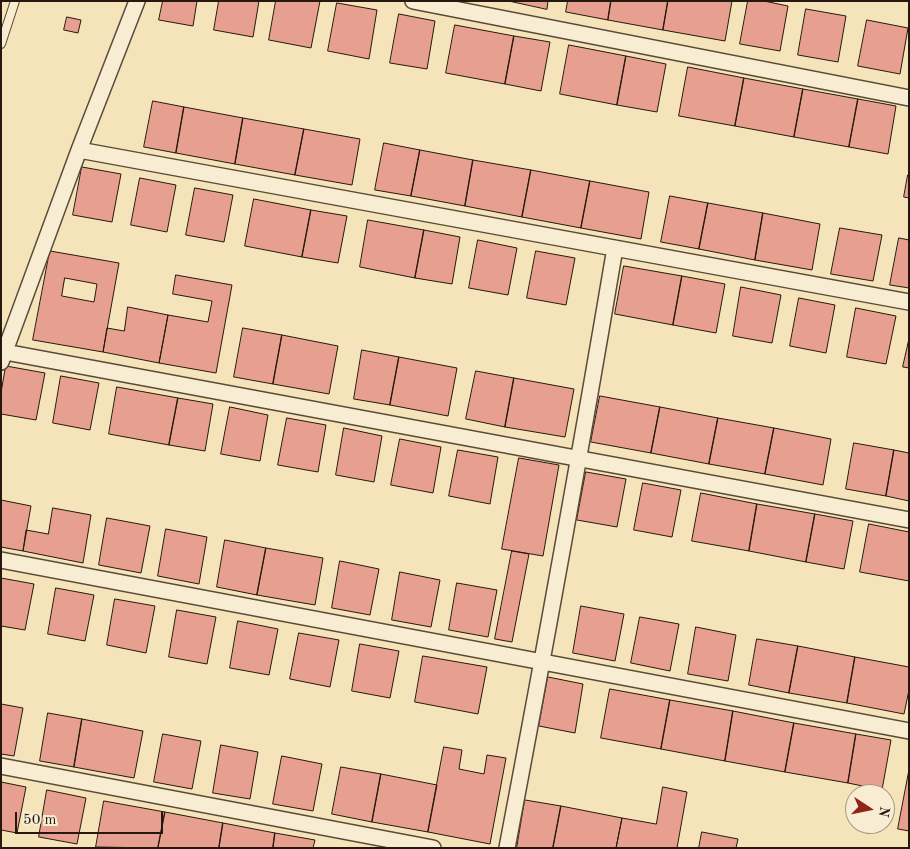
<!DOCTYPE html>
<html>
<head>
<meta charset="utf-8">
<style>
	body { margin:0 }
	#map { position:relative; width:910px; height:849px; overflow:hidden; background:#f5e3ba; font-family:"Old Standard TT",serif }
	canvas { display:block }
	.frame { position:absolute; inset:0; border:2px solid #26180e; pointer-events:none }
	.north { position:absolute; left:845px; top:784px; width:50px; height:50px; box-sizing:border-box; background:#f8edd2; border:1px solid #a49884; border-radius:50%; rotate:101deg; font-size:14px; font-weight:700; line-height:20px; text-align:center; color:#26180e }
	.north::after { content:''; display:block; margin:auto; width:18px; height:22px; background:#8f2418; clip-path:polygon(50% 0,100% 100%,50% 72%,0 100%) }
	.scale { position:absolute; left:15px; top:812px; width:148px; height:22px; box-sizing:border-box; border:2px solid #26180e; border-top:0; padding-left:6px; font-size:15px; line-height:18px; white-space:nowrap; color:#26180e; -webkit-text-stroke:4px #f8edd2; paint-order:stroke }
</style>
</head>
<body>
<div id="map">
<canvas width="910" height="849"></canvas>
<div class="frame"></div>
<div class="north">N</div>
<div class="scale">50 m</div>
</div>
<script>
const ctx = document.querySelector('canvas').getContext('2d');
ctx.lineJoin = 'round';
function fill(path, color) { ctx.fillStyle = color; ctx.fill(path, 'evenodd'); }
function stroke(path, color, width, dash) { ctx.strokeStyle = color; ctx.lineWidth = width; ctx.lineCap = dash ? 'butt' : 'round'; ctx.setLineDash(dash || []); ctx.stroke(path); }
const building = new Path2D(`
	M163 1H197L193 26 159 20Z
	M219 1H259L253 37 214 30Z
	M276 1H320L311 48 269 40Z
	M509 1H548L547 9Z
	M568 1H611L608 20 566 12Z
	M611 1H668L663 30 608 20Z
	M668 1H732L725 41 663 30Z
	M748 1H764L788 6 780 51 740 44Z
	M337 3 377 10 369 59 328 51Z
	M806 9 846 16 838 62 798 55Z
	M399 14 435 21 427 69 390 63Z
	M67 17 81 20 78 33 64 30Z
	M867 20 908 28 900 74 858 66Z
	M455 25 514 36 505 84 446 73Z
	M514 36 550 42 541 91 505 84Z
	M569 45 626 56 617 105 560 94Z
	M626 56 666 64 657 112 617 105Z
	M688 67 744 78 735 126 679 116Z
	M744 78 803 89 794 137 735 126Z
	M803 89 858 99 849 147 794 137Z
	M858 99 896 106 888 154 849 147Z
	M153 101 184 107 176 153 144 147Z
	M184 107 243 118 235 164 176 153Z
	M243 118 304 129 295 175 235 164Z
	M304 129 360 139 352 185 295 175Z
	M384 143 420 150 411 196 375 190Z
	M420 150 473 160 465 206 411 196Z
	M473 160 531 170 522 217 465 206Z
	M82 167 121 174 112 222 73 215Z
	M531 170 590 181 581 228 522 217Z
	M908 175H909V198L904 197Z
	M140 178 176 185 167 232 131 225Z
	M590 181 649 192 641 239 581 228Z
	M195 188 233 195 224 242 186 235Z
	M670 196 708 203 699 249 661 242Z
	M254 199 311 210 302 257 245 246Z
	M708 203 763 213 755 260 699 249Z
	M311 210 347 216 338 263 302 257Z
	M763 213 820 224 812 270 755 260Z
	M368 220 424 230 415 278 360 267Z
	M840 228 882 235 873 281 831 274Z
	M424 230 460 237 452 284 415 278Z
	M899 238 909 240V288L890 285Z
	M478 240 517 248 508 295 469 288Z
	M50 251 119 263 103 352 33 340ZM65 278 97 284 94 302 62 296Z
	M536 251 575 258 566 305 527 298Z
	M624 266 682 276 673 325 615 314Z
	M176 275 232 285 216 373 159 363 168 315 208 322 212 301 173 294Z
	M682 276 725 284 716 333 673 325Z
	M741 287 781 295 772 343 733 336Z
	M799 298 835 305 826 353 790 346Z
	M128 307 168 315 159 363 103 352 107 328 124 331Z
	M856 308 896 316 886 364 847 357Z
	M243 328 282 335 273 384 234 377Z
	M282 335 338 346 329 394 273 384Z
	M909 339V368L903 367Z
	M362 350 399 357 390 405 354 399Z
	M399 357 457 368 448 416 390 405Z
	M6 366 45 373 36 420 1 414V393Z
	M476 371 514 378 505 427 466 419Z
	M61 376 99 383 90 430 53 423Z
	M514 378 574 389 565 437 505 427Z
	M117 387 178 398 169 445 109 434Z
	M600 396 660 407 651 453 591 442Z
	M178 398 213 404 205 451 169 445Z
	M230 407 268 415 260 461 221 454Z
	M660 407 718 418 709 464 651 453Z
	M287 418 326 425 318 472 278 465Z
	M718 418 774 428 765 474 709 464Z
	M344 428 382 436 374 482 336 475Z
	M774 428 831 439 823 485 765 474Z
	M400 439 441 447 433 493 391 485Z
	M854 443 894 450 886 496 846 489Z
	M458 450 498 457 490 504 449 496Z
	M894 450 909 453V501L886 496Z
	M519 458 559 465 543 556 502 549Z
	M586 472 626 479 617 527 577 520Z
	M643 483 681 490 672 537 634 530Z
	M701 493 757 504 749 551 692 541Z
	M1 500 31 506 23 551 1 547Z
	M757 504 815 514 806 562 749 551Z
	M53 508 91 515 83 563 23 551 26 530 48 534Z
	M815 514 853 521 844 569 806 562Z
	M107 518 150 526 141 573 99 565Z
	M869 524 909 532V581L860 572Z
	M166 529 207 537 199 584 158 576Z
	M225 540 266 548 257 595 217 587Z
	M266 548 323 558 315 605 257 595Z
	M512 551 529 554 512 642 495 639Z
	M340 561 379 569 370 615 332 608Z
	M400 572 440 580 431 627 392 620Z
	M1 578 34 584 25 630 1 626Z
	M457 583 497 590 488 637 449 630Z
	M56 588 94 595 85 641 48 634Z
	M115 599 155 606 146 653 107 645Z
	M581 606 624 614 615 661 573 653Z
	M177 610 216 617 207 664 169 657Z
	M640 617 679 624 670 671 631 663Z
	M238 621 278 629 269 675 230 668Z
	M696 627 736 635 728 681 688 674Z
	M299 633 339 640 330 687 290 679Z
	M757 639 798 646 789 693 749 685Z
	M360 644 399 651 390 698 352 691Z
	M798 646 855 657 847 703 789 693Z
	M423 656 487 667 478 714 415 702Z
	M855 657 909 667V690L904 714 847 703Z
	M548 677 583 684 575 733 539 726Z
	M610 689 670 700 661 749 601 738Z
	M670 700 733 711 725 761 661 749Z
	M1 704 23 708 14 756 1 754Z
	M733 711 794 723 785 772 725 761Z
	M48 713 82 719 74 767 40 761Z
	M82 719 143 731 134 778 74 767Z
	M794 723 856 734 848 783 785 772Z
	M163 734 201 741 192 789 154 782Z
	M856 734 891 740 882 790 848 783Z
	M221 745 258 752 250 799 213 793Z
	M444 747 462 750 459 769 484 774 487 755 506 758 490 844 428 832Z
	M282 756 322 764 313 811 273 804Z
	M341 767 381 774 372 822 332 814Z
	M909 770V831L898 829Z
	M381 774 437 785 428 832 372 822Z
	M1 782 26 787 17 833 1 830Z
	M663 787 687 792 677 848H616L622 818 656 824Z
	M47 790 86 798 77 844 39 837Z
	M525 800 561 806 553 848H517Z
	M104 801 165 812 158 848 96 847Z
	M561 806 622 818 616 848H553Z
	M165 812 223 823 219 848H158Z
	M223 823 275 833 273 848H219Z
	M702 832 738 839 736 848H699Z
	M275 833 315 840 313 848H273Z`);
fill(building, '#e7a090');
stroke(building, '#26180e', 1);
const service = new Path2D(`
	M1 44 15 1`);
const minor = new Path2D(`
	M413 1 909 98
	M79 150 909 302
	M5 352 909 520
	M1 362 79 150 137 1
	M1 560 909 731
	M1 766 433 848
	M507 848C545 648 581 449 615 248`);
stroke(service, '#5a4b39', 10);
stroke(minor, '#5a4b39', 18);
stroke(service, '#f8edd2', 8);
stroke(minor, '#f8edd2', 15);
</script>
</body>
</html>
